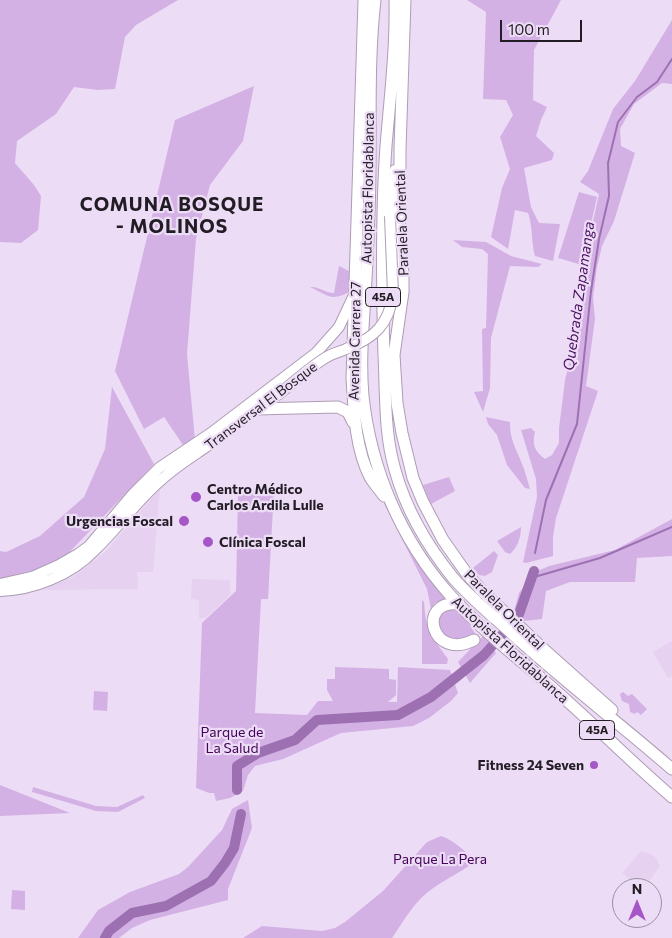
<!DOCTYPE html>
<html>
<head>
<meta charset="utf-8">
<style>
	body { margin:0 }
	#map { position:relative; width:672px; height:938px; overflow:hidden; background:#eddcf5; font-family:Commissioner,sans-serif }
	canvas { display:block }
	.north { position:absolute; left:612px; top:878px; width:50px; height:50px; box-sizing:border-box; background:#eddcf5; border:1px solid #9c8fa2; border-radius:50%; rotate:0deg; font-size:14px; font-weight:700; line-height:20px; text-align:center; color:#221c25 }
	.north::after { content:''; display:block; margin:auto; width:18px; height:22px; background:#a556c7; clip-path:polygon(50% 0,100% 100%,50% 72%,0 100%) }
	.scale { position:absolute; left:500px; top:20px; width:82px; height:22px; box-sizing:border-box; border:2px solid #221c25; border-top:0; padding-left:6px; font-size:15px; line-height:18px; white-space:nowrap; color:#221c25; -webkit-text-stroke:4px #eddcf5; paint-order:stroke }
</style>
</head>
<body>
<div id="map">
<canvas width="672" height="938"></canvas>
<div class="north">N</div>
<div class="scale">100 m</div>
</div>
<script>
const ctx = document.querySelector('canvas').getContext('2d');
ctx.lineJoin = 'round';
function fill(path, color) { ctx.fillStyle = color; ctx.fill(path, 'evenodd'); }
function stroke(path, color, width, dash) { ctx.strokeStyle = color; ctx.lineWidth = width; ctx.lineCap = dash ? 'butt' : 'round'; ctx.setLineDash(dash || []); ctx.stroke(path); }
function drawText(font, color, halo, rows, align = 'center') {
  ctx.font = font + ' Commissioner,sans-serif'; ctx.lineWidth = 4.5; ctx.setLineDash([]); ctx.textBaseline = 'middle'; ctx.strokeStyle = halo; ctx.fillStyle = color; for (const [text, x, y, turn = 0] of rows) {
    ctx.save(); ctx.translate(x, y); ctx.rotate((+turn || 0) * Math.PI / 180); ctx.textAlign = isNaN(turn) ? turn : align; if (halo) ctx.strokeText(text, 0, 0); ctx.fillText(text, 0, 0); ctx.restore();
  }
}
fill(new Path2D(`
	M160 489 153 572H137L138 589 43 590 73 577 104 553Z
	M192 579 230 580V595L206 618H199V600L191 599Z
	M672 641V676L668 678 653 652Z
	M641 851 652 855 656 858 660 866 644 888 640 886 641 883 638 881 637 886 630 884 632 881 622 873Z`), '#e6d1f1');
fill(new Path2D(`
	M0 0H178L136 25 125 37 115 89 98 90 74 87 56 114 17 141 15 163 34 185 41 196 38 230 21 243 0 242Z
	M467 0H561L534 50 533 100 547 107 541 120 536 136 554 153 552 160 524 168 531 207 539 223 560 224 553 261 535 256C531 242 533 227 528 213L515 210 508 249 491 237 502 188 510 169 500 137 513 115 506 100 483 99 486 12Z
	M672 20V84L662 83 634 104 620 129 621 146 635 153 614 221 602 246 597 267 593 298 595 319 586 386 598 391 556 518 553 537V556L526 563 523 562 537 497 536 479 521 430 531 428 535 432C532 444 534 451 545 459L552 455 559 443V428L565 380 581 314 583 267 599 194 580 182 588 171 613 109 635 81Z
	M254 86 243 141 210 185 196 239 187 354 195 440 185 448 164 417 144 429 115 371 175 120Z
	M579 192 597 197 582 265 558 258Z
	M453 240 486 242 511 256 542 264 538 267 510 266 491 338 490 388 483 412 474 392 483 391 482 329 486 328 488 254 482 249 462 247Z
	M339 266 351 272V291C331 302 329 296 310 287 318 286 326 293 334 293Z
	M112 387 154 464 60 562 32 574 0 578V551L6 552 40 536 84 497 105 449Z
	M486 417 510 422C510 443 518 451 524 469 526 475 528 482 530 489L525 488 507 465 497 435 488 424Z
	M449 477 455 491 431 504 423 485Z
	M242 488 274 490 268 599H261L255 713 307 715 318 701H333L327 690V679H335V667L389 669V679L396 680V695L388 702H397L398 667 450 670 458 693 451 701 429 718 413 726 341 733 283 759 255 766 248 775 243 791 230 798 216 801 214 793H209L196 788 202 623 236 591 238 492Z
	M382 499 391 510 449 600 435 603 431 609 427 589Z
	M672 519V556L637 558 635 582H570L546 591 542 619 524 621 514 611 519 593 535 572 549 566 615 550Z
	M521 527C521 537 518 547 510 554L505 552 497 541Z
	M494 551 498 555 492 572 485 576 479 575 473 568Z
	M422 600 424 602C426 633 431 635 448 659L447 664H422Z
	M446 608 459 610 475 633 474 637 459 643 440 635 437 614Z
	M484 635 496 653 470 683 458 662Z
	M94 691 108 692 107 711 93 710Z
	M623 692 628 696 632 694 647 709 641 715 637 712 635 714 630 712 629 704 622 701 620 694Z
	M0 785 70 813 0 816Z
	M33 787 96 806 117 807 143 795 145 798 118 812 96 811 32 792Z
	M248 800 252 828 228 889V900L150 920 132 928 119 938H78L98 910 130 892 179 874 188 867 222 830 232 809Z
	M441 836C454 840 464 851 474 859V862C460 873 443 880 428 892 413 904 403 922 392 938H243L262 926 322 931 335 928 345 922 383 891 427 842Z
	M12 890 25 891V910L11 909Z`), '#d4b1e5');
stroke(new Path2D(`
	M535 553 546 500 577 424 591 291 599 239 609 196 608 163 618 122 637 97 657 82 672 59
	M531 578 600 558 672 527`), '#9d70b2', 2);
stroke(new Path2D(`
	M237 790V766L258 753 295 740 317 720 398 715 431 697 484 655 518 617 534 571
	M105 938 109 931 132 913 166 906 211 881 225 863 234 848 241 814`), '#9d70b2', 10);
const major = new Path2D(`
	M390 216 395 170
	M0 584 32 577 59 565 78 554 89 546 133 494 159 468 211 433 316 353 339 327 354 295
	M0 591C34 590 71 575 95 550 118 528 136 502 160 481 174 468 190 458 206 447 230 429 254 410 279 394`);
const highway = new Path2D(`
	M364 0 352 378C354 410 355 448 370 477 374 484 380 490 384 496
	M375 0C367 70 372 141 369 212 368 239 367 267 365 295 363 329 360 362 363 396 371 470 401 540 450 595 482 631 521 660 556 691 596 726 632 763 672 797
	M395 0C396 49 390 98 386 146 381 216 382 286 384 356 386 394 384 433 395 470 406 510 428 547 454 579 471 598 490 614 509 631 561 679 618 722 672 769
	M405 0 400 149V174L398 200 403 275V292L394 355 397 403 402 433 413 478 423 502 443 540 467 574 483 592 539 645 612 710
	M256 409 338 407 348 412 353 422
	M459 604C416 599 431 662 474 640`);
stroke(major, '#ad9db5', 12);
stroke(highway, '#ad9db5', 13);
stroke(major, '#fff', 10);
stroke(highway, '#fff', 11);
const majorBridge = new Path2D(`
	M279 394C294 382 309 368 325 358 331 354 339 352 346 349 374 338 389 325 393 294L390 216`);
stroke(majorBridge, '#ad9db5', 12, []);
stroke(majorBridge, '#fff', 10);
for (const [x, y, r, color] of [
	[196,497,6,"#a556c7"],
	[184,521,6,"#a556c7"],
	[208,542,6,"#a556c7"],
	[594,765,5,"#a556c7"]
]) { const dot = new Path2D(); dot.arc(x, y, r, 0, 2 * Math.PI); ctx.fillStyle = color; ctx.fill(dot); stroke(dot, '#eddcf5', 2); }
for (const [x, y, w] of [
	[383,297,35],
	[597,730,35]
]) { const box = new Path2D(); box.roundRect(x - w / 2, y - 9.5, w, 19, 4); ctx.fillStyle = '#eddcf5'; ctx.fill(box); stroke(box, '#221c25', 1); }
drawText('bold 12px', '#221c25', null, [
	["45A",383,297],
	["45A",597,730]
]);
drawText('14px', '#221c25', '#eddcf5', [
	["Autopista Floridablanca",368,188,-89],
	["Paralela Oriental",402,223,-92],
	["Avenida Carrera 27",355,341,-89],
	["Transversal El Bosque",261,406,-37],
	["Paralela Oriental",504,610,45],
	["Autopista Floridablanca",510,650,42]
]);
drawText('bold 14px', '#221c25', '#eddcf5', [
	["Centro Médico",207,489],
	["Carlos Ardila Lulle",207,505],
	["Urgencias Foscal",173,521,"right"],
	["Clínica Foscal",219,542],
	["Fitness 24 Seven",584,765,"right"]
], 'left');
drawText('14px', '#420358', '#eddcf5', [
	["Parque de",232,732],
	["La Salud",232,748],
	["Parque La Pera",440,859]
]);
drawText('italic 15px', '#4c1062', '#eddcf5', [
	["Quebrada Zapamanga",579,296,-82]
]);
ctx.letterSpacing = '1px';
drawText('bold 19px', '#221c25', '#eddcf5', [
	["COMUNA BOSQUE",172,205],
	["- MOLINOS",172,227]
]);
ctx.letterSpacing = '0px';
</script>
</body>
</html>
